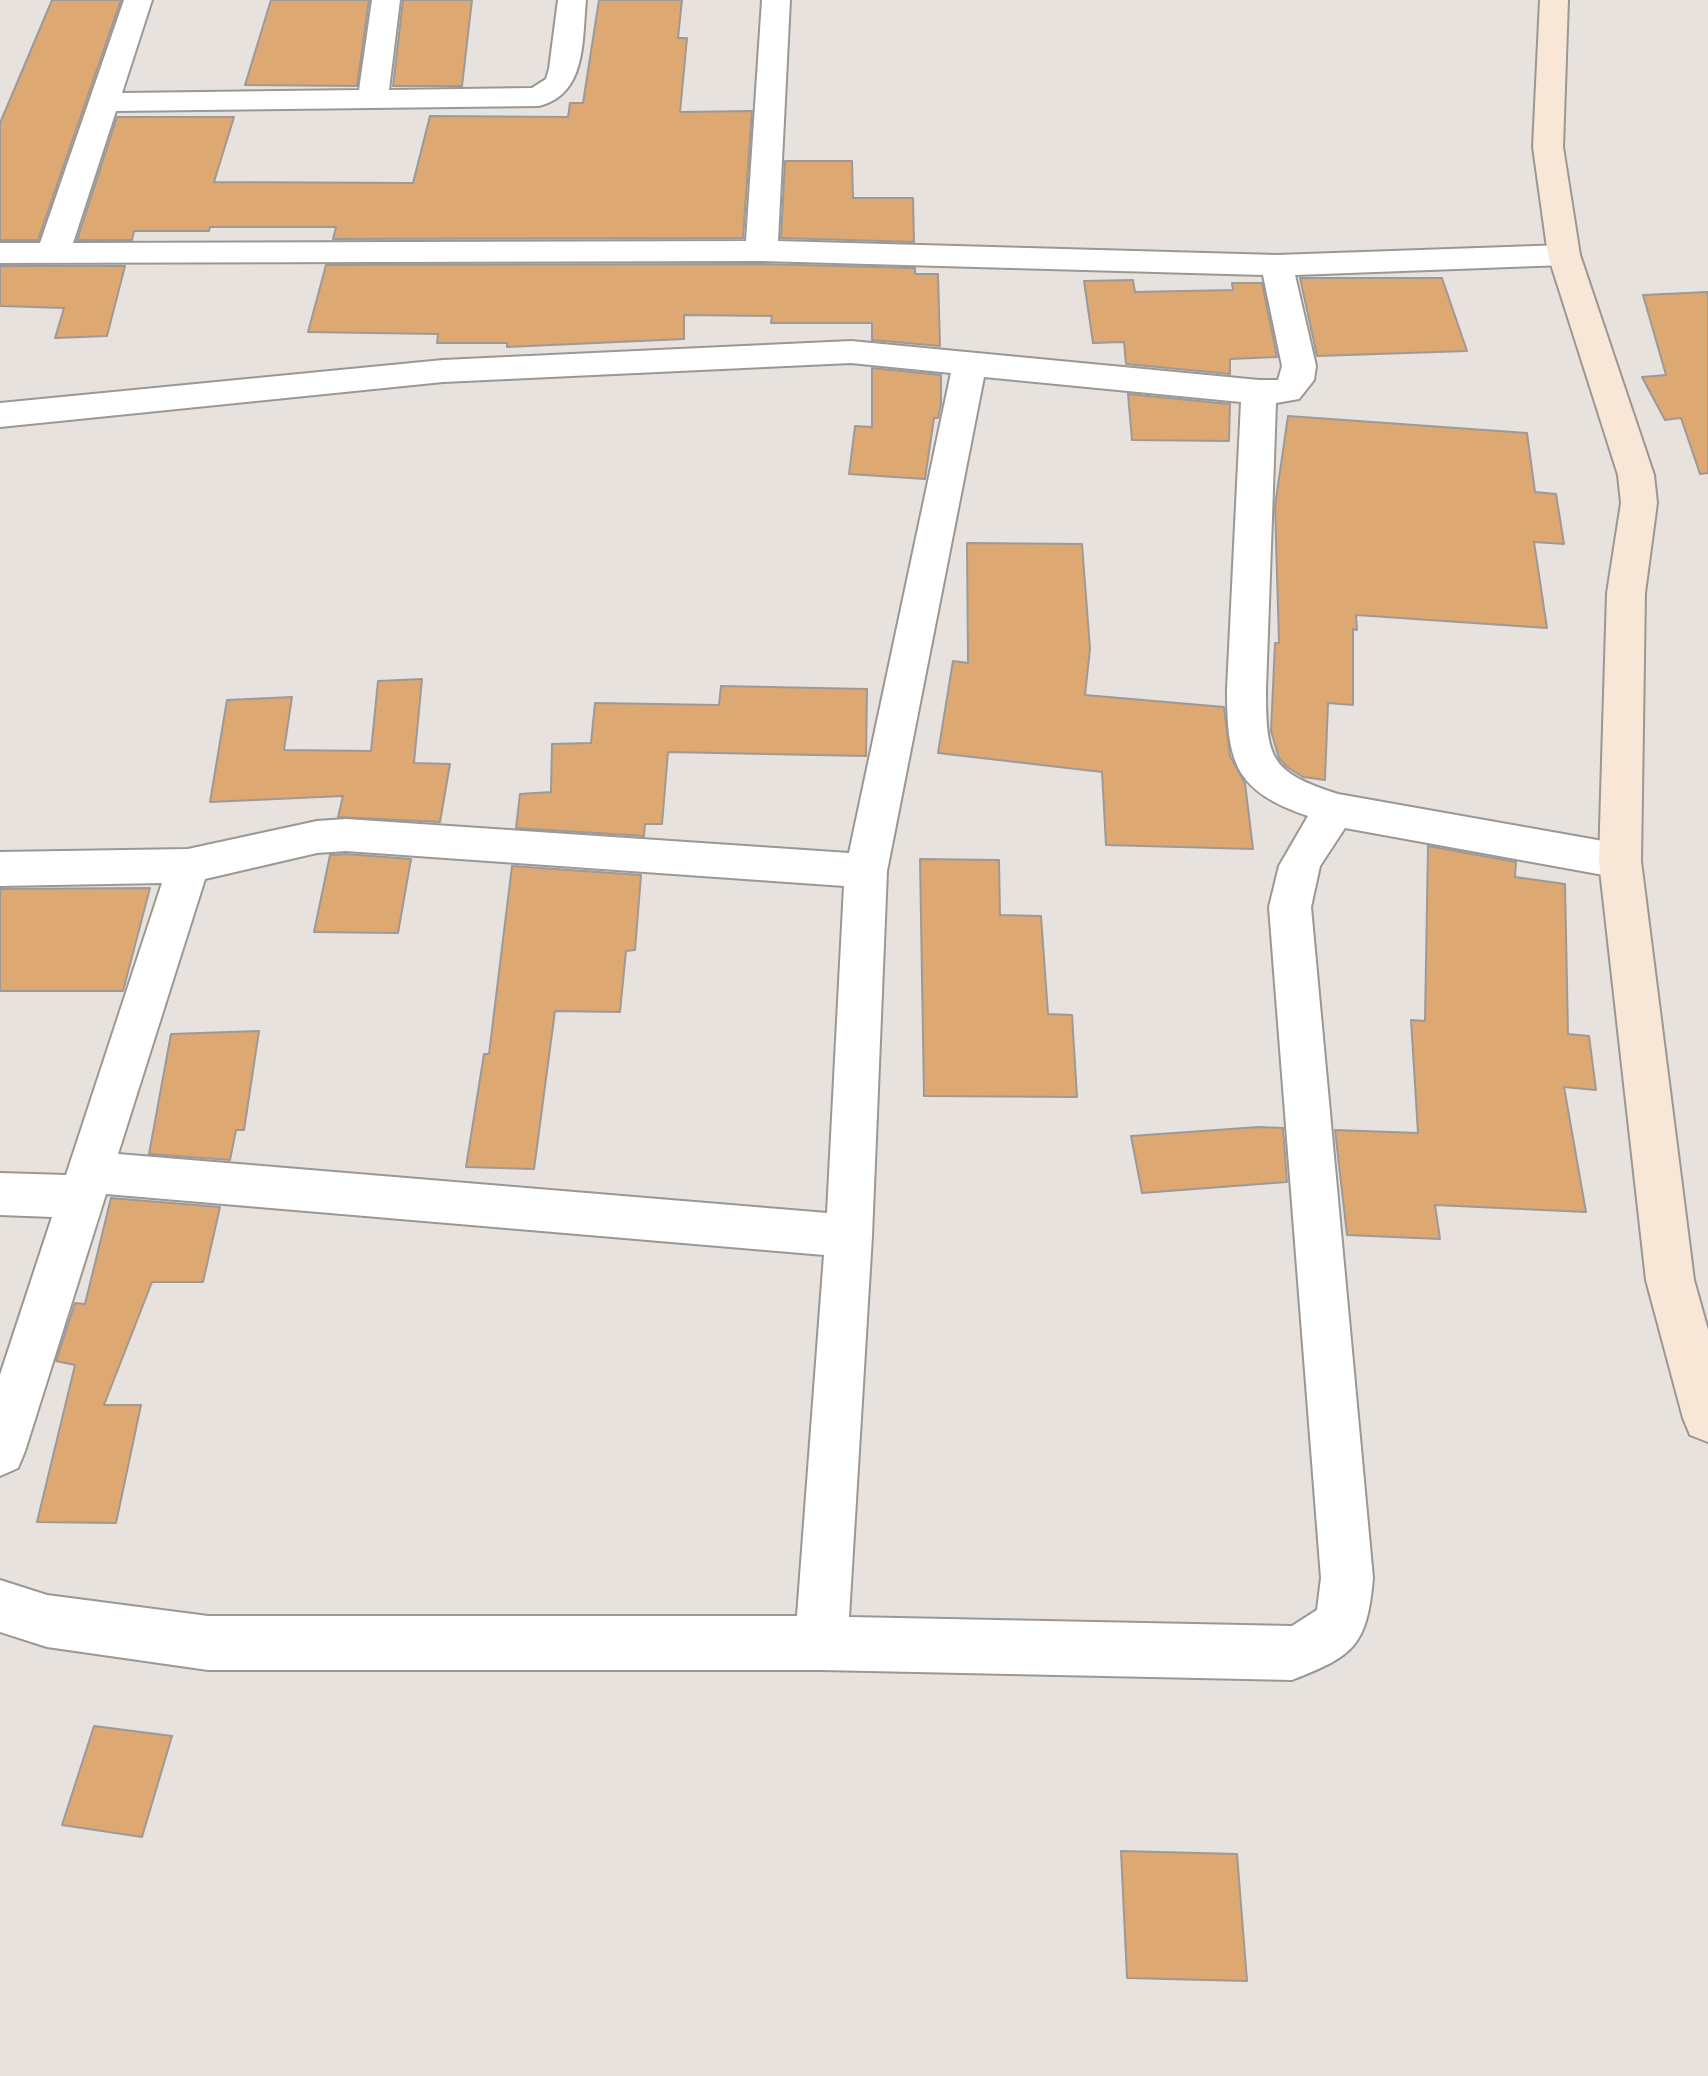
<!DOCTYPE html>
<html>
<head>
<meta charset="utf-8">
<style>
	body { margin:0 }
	canvas { display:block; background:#e7e2de }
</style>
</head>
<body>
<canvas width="1708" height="2076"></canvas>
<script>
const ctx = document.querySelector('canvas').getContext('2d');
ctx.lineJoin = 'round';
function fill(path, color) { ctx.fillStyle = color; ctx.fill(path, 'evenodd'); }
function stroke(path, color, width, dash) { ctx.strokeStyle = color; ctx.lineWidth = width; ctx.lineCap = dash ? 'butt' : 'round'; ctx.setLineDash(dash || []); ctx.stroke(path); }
const building = new Path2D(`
	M52 0H121L38 240H0V123Z
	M271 0H369L357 86 245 85Z
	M403 0H472L462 86H393Z
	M599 0H682L678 38H687L680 112 752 111 743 238 333 239 336 227H210L209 231H134L132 240H77L117 117H234L214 182 413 183 430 116 568 117 570 103H583Z
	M785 161H852L853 198H913L914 242 781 238Z
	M761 264 915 268V274H938L940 346 872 340V323H771L772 316 684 315V339L507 347V343H437L438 334 308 332 326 265Z
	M0 266H125L107 336 55 338 64 308 0 306Z
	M1300 278H1442L1467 351 1317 356Z
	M1133 280 1135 292 1233 290 1232 283H1262L1277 357 1230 359V374L1126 364 1124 342 1093 343 1084 281Z
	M1708 292V473L1700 474 1681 418 1665 420 1642 377 1666 375 1643 295Z
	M872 368 941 375V404L938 418H934L925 479 849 474 855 426 872 427Z
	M1128 394 1230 404 1229 441 1132 440Z
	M1288 416 1527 433 1535 492 1556 494 1564 544 1534 542 1547 628 1356 615 1357 630 1353 629V705L1328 703 1325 780 1303 777 1287 767 1279 758 1271 731 1275 643H1279L1275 506Z
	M967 543 1082 544 1090 649 1085 695 1224 707 1230 756 1245 783 1253 849 1106 845 1102 772 938 753 953 661 968 663Z
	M422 679 414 763 450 764 440 822 338 817 343 796 210 802 227 700 292 697 284 750 371 751 378 681Z
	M721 686 867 689 866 756 668 752 662 824H645L644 836 516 828 520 794 551 792 552 744 591 743 595 703 719 705Z
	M1428 846 1516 862 1515 877 1565 884 1568 1034 1589 1036 1596 1090 1564 1087 1586 1212 1435 1205 1440 1239 1347 1235 1335 1130 1418 1133 1411 1020 1425 1021Z
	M346 854 411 859 398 933 314 932 330 855Z
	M920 859 999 860 1000 915 1041 916 1048 1014 1072 1015 1077 1097 924 1096Z
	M512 866 641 875 635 950 626 951 620 1012 555 1011 534 1169 466 1167 484 1054H489Z
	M150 888 123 991H0V889Z
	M259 1031 244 1130H236L230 1160 149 1154 171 1034Z
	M1259 1127 1283 1128 1287 1182 1142 1193 1131 1136Z
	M111 1198 220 1207 203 1282H152L104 1405H141L116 1523 37 1522 75 1365 56 1361 75 1303 85 1304Z
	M94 1726 172 1736 142 1837 62 1825Z
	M1121 1851 1237 1854 1247 1981 1127 1978Z`);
fill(building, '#dda872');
stroke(building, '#9e9996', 2);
const street = new Path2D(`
	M124 0H152L122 93 359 90 372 0H400L389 90 532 88 546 79 549 69 558 0H586C582 40 587 94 539 106L116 111 73 243 746 241 762 0H790L778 241 1277 255 1564 245 1575 248 1580 255 1575 262 1564 265 1295 275 1316 366 1314 380 1299 399 1276 403 1266 689C1266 759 1270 772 1338 794L1620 844 1635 849 1641 861 1635 873 1620 878 1345 828 1320 866 1311 907 1373 1578C1367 1647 1353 1656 1292 1680L821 1670H208L47 1647 0 1632V1580L47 1595 208 1616H797L824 1255 106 1194 25 1451 18 1468 0 1476V1375L52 1217 0 1215V1173L66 1175 162 883 0 886V852L188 849 317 821 346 819 849 853 951 373 851 363 443 382 0 427V403L443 360 851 341 1259 380H1278L1282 366 1263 275 761 261 0 263V243H40ZM984 377 1241 402 1227 689C1227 763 1235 791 1308 816L1279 866 1269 907 1321 1578 1317 1610 1292 1626 849 1617 872 1236 887 871ZM346 851 844 886 827 1213 118 1154 205 879 317 853Z`);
const secondary = new Path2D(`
	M1540 0H1568L1563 147 1580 255 1654 475 1657 503 1645 593 1641 861 1694 1280 1708 1330V1442L1690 1435 1683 1418 1646 1280 1599 861 1607 593 1621 503 1618 475 1548 255 1533 147Z`);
stroke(street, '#9b9793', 4);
stroke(secondary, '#9b9793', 4);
fill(street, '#fff');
fill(secondary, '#f8e7d7');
</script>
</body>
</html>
